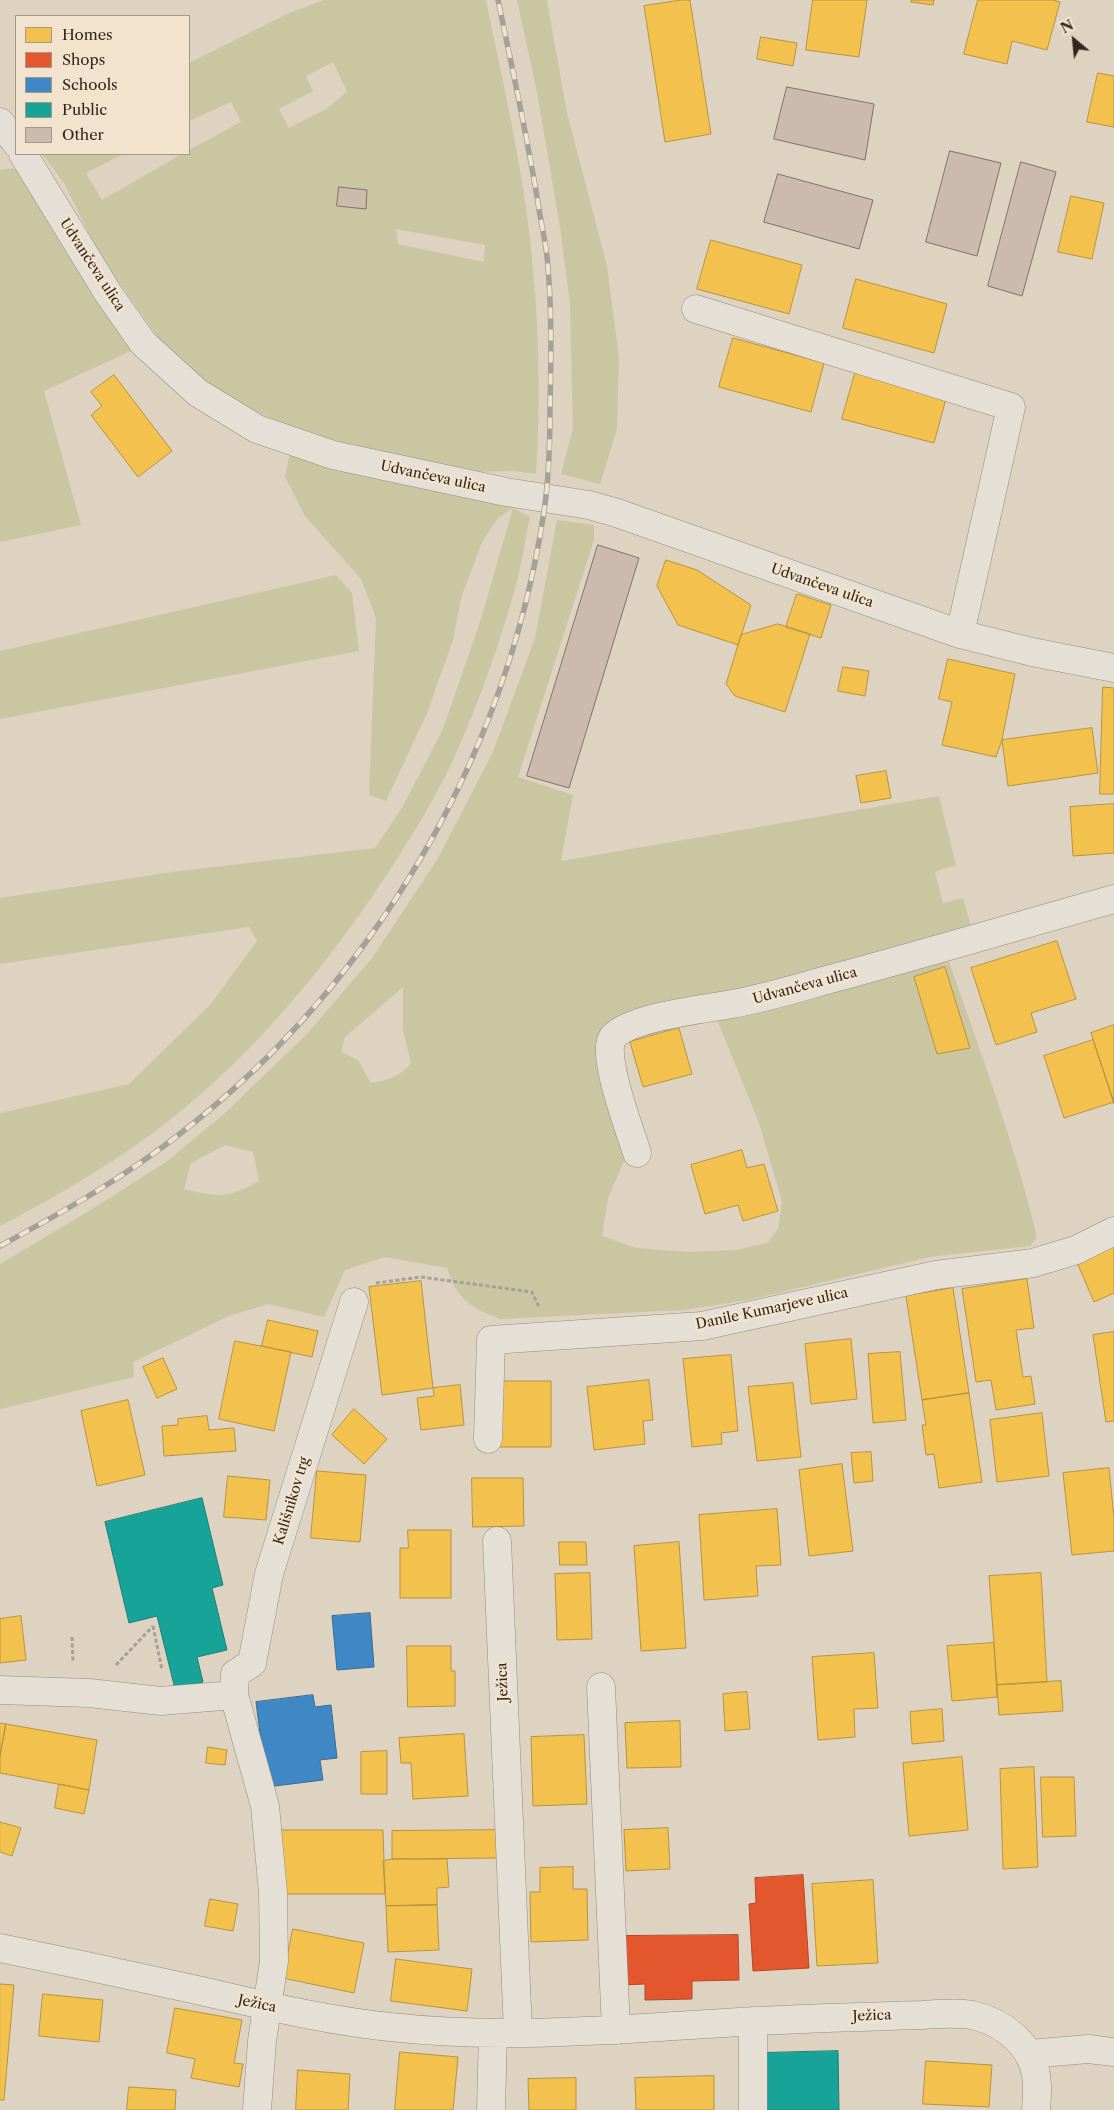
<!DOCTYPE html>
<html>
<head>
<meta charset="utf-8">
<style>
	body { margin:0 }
	#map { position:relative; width:1114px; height:2110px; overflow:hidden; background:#ded2c0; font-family:"Libre Caslon Text",serif }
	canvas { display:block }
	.legend { position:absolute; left:15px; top:15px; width:175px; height:140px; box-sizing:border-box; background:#f2e3ce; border:1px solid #a59887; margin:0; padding:6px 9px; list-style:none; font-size:15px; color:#32281d }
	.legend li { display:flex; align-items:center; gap:10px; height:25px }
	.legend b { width:25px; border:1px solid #a59887 }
	.north { position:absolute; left:1049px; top:15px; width:50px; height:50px; -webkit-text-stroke:4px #f2e3ce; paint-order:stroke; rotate:332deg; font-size:14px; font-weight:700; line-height:20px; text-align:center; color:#32281d }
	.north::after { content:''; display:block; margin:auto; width:18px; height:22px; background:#32281d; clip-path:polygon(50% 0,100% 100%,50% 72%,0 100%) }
</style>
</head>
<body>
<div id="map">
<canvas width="1114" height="2110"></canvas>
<ul class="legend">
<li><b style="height:14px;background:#f2c14e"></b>Homes</li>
<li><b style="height:14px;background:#e4572e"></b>Shops</li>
<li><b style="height:14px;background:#3f88c5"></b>Schools</li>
<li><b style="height:14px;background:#17a398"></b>Public</li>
<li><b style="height:14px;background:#ccbaac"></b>Other</li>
</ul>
<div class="north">N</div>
</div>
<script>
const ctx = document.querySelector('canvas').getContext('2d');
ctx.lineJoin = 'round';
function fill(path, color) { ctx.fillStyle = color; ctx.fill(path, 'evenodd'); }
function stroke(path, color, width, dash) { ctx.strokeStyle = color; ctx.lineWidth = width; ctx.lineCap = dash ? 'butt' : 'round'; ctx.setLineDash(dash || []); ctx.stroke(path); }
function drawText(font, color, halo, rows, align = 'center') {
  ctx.font = font + ' "Libre Caslon Text",serif'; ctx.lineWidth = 5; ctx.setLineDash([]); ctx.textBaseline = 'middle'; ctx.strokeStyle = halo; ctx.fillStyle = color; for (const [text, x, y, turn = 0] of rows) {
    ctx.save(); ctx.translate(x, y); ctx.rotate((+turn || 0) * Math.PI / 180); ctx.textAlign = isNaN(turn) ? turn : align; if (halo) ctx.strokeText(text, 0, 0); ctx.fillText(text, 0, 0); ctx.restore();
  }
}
fill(new Path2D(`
	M324 0H486C502 79 521 159 530 239 539 317 541 396 536 474L515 471 467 472 330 441 279 422 238 403 187 369 161 342 99 254 64 183 42 154H123L86 173 102 200 182 154H189V150L241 122 231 102 189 121V63L289 13ZM333 62 347 92 326 109 289 128 279 109 313 91 306 76ZM396 229 485 245 484 262 398 244Z
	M517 0H547L567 113 607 266 619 357 617 429 600 484 561 474 573 428 570 304 560 227 537 92Z
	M12 168 26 177 133 350 44 391 81 525 0 542V170Z
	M290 452 514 507 498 518 482 542 461 598 453 640 427 713 386 801 369 795 376 618 361 579 305 516 285 477Z
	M513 508 530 517C525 540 522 563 516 585 502 636 482 694 461 742 441 790 411 838 382 882 317 979 241 1069 146 1138 100 1171 50 1200 0 1226V1113L129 1084 210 1005 257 941 249 927 0 964V898L172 872 375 848 403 806 443 729 481 619Z
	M557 520 594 525V540L518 777 573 795 561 861 939 796 956 865 935 872 943 903 963 898 971 926 941 936 619 1022 628 1152 608 1198 602 1236 636 1248 688 1252 736 1250 767 1243 778 1229 782 1201 759 1123 716 1017 947 956C979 1048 1014 1141 1037 1237L1030 1246 930 1257 748 1300 683 1310 501 1319C472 1309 456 1299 447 1268L385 1257 345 1270 324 1317 268 1304 229 1316 133 1362 134 1377 0 1409V1264L92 1209 166 1162 225 1113 306 1035 372 958 437 860 493 752 535 638ZM403 987V1030L411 1063C401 1076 387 1081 371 1083L358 1060 341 1052 345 1037ZM225 1145 253 1152 259 1181C227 1199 219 1197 184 1189L191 1163Z
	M336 575 352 593 359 651 0 719V651Z`), '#cbc6a2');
const homes = new Path2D(`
	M681 0H690L711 134 665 142 644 6Z
	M813 0H867L859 57 806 50Z
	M912 0H934L933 5 911 2Z
	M978 0H1053L1060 2 1047 50 1012 41 1007 64 964 54Z
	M761 37 797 43 793 66 757 59Z
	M1098 73 1114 76V127L1087 122Z
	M1071 196 1104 203 1092 259 1058 252Z
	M711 240 802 265 789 314 697 289Z
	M856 279 947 304 934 353 843 328Z
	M733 338 824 363 811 412 719 387Z
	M856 370 947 395 934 443 842 419Z
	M114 375 172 451 138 477 91 415 102 406 91 392Z
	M666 560 697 570 751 605 738 645 678 625 657 586Z
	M797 594 831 605 821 638 786 627Z
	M778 624 810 634 785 712 735 696 726 684 741 635Z
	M948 659 1015 674 1002 740 996 757 942 745 952 702 939 699Z
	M843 667 869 671 865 696 838 691Z
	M1103 687 1114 688V794H1100Z
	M1092 728 1098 773 1008 786 1002 740Z
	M886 771 891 798 861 803 856 776Z
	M1114 804V853L1073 856 1070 807Z
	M1057 941 1076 999 1031 1013 1037 1032 996 1045 971 968Z
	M945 967 970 1048 937 1054 914 977Z
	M1114 1025V1104L1091 1033Z
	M679 1028 692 1074 643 1087 630 1042Z
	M1093 1040 1114 1102 1064 1118 1044 1056Z
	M742 1150 747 1168 764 1164 778 1211 743 1221 738 1205 705 1214 691 1165Z
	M1114 1243V1293L1094 1302 1076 1260Z
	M1027 1279 1034 1328 1016 1330 1023 1377 1031 1376 1035 1404 996 1410 991 1380 976 1382 962 1289Z
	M421 1281 433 1388 382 1395 369 1287Z
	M953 1288 969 1393 922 1400 906 1296Z
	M268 1320 318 1331 312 1357 262 1346Z
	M1114 1332V1421L1106 1422 1093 1335Z
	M851 1339 857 1399 811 1404 805 1344Z
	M235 1341 291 1352 274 1431 219 1419Z
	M900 1352 906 1420 873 1423 868 1354Z
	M731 1355 738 1431 721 1433 722 1444 692 1447 683 1359Z
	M163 1358 177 1389 157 1398 143 1367Z
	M649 1380 653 1420 643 1421 645 1444 594 1450 587 1387Z
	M499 1381H551V1447H499Z
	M793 1383 801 1457 757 1461 748 1387Z
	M460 1385 464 1425 421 1430 417 1398 434 1396 433 1388Z
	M969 1393 982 1482 939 1488 934 1454 926 1455 922 1425H926L922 1400Z
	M128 1400 145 1475 97 1486 81 1411Z
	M354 1409 387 1439 364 1464 332 1435Z
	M1042 1413 1049 1476 997 1482 990 1420Z
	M207 1416 209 1430 234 1428 236 1451 164 1456 162 1426 178 1425V1419Z
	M871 1452 873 1481 854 1483 851 1453Z
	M842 1464 853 1551 809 1556 799 1470Z
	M1109 1468 1114 1518V1551L1072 1555 1063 1473Z
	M317 1471 366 1475 360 1542 311 1538Z
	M228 1476 270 1480 266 1520 224 1517Z
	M472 1478H523L524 1526 473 1527Z
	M777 1509 781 1565 756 1566 758 1596 704 1600 699 1515Z
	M408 1530H451V1598H400V1548H408Z
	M559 1542H586L587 1565H560Z
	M679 1542 686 1648 641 1651 634 1546Z
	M590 1573 592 1639 557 1640 555 1574Z
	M1041 1573 1047 1682 997 1685 989 1576Z
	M21 1616 26 1660 0 1663V1619Z
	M994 1643 997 1697 952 1701 947 1646Z
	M407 1646H451V1671H455V1706L408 1707Z
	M874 1653 878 1708 854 1709 855 1737 818 1740 812 1657Z
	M1061 1681 1063 1711 999 1715 997 1685Z
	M747 1692 750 1729 725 1731 723 1694Z
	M942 1709 944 1741 912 1744 910 1712Z
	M680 1721 681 1767 627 1768 625 1723Z
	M0 1723 6 1724 0 1756Z
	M6 1724 97 1740 89 1790 0 1773V1756Z
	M464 1734 468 1796 413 1799 411 1763H401L399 1738Z
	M584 1735 587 1804 533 1806 531 1737Z
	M208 1747 227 1750 225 1765 206 1763Z
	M387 1751V1794H361V1752Z
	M962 1757 968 1830 909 1836 903 1763Z
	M1034 1767 1038 1867 1003 1869 1000 1769Z
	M1041 1777H1074L1076 1836 1043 1837Z
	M59 1784 89 1790 84 1814 55 1808Z
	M0 1822 21 1828 12 1856 0 1852Z
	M668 1828 670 1869 626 1871 624 1830Z
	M278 1830H383L385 1894H278Z
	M500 1830V1858L392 1859V1831Z
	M392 1859H447L449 1887 437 1888V1905L386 1906 383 1861Z
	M573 1867V1889H587L588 1940 531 1942 530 1892H540V1868Z
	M873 1880 878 1963 817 1966 812 1884Z
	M210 1899 238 1904 233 1931 205 1926Z
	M437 1905 439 1950 388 1952 386 1906Z
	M293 1929 364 1943 354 1993 283 1978Z
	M396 1959 472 1969 467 2011 391 2001Z
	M0 1984 14 1985 4 2100H0Z
	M43 1994 103 2000 99 2042 39 2036Z
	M175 2008 242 2020 234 2063 243 2064 239 2087 191 2078 195 2059 167 2053Z
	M400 2052 458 2057 453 2110H395Z
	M926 2061 992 2065 989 2107 923 2104Z
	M298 2070 350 2074 348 2110H296Z
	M714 2076V2110H636L635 2078Z
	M576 2078V2110H529L528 2079Z
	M129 2087 176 2090 175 2110H127Z`);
fill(homes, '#f2c14e');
stroke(homes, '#b8933f', 1);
const shops = new Path2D(`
	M803 1875 809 1968 753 1971 749 1904 756 1903 755 1878Z
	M738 1935 739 1980 692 1981V1999L645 2000V1984L621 1985 620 1936Z`);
fill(shops, '#e4572e');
stroke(shops, '#af4929', 1);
const schools = new Path2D(`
	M370 1613 374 1667 337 1670 332 1616Z
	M313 1695 315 1707 331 1705 337 1758 320 1760 323 1780 267 1787 256 1702Z`);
fill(schools, '#3f88c5');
stroke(schools, '#3b6b93', 1);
const public = new Path2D(`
	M202 1498 223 1585 212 1588 227 1650 197 1657 203 1682 175 1689 157 1616 129 1623 105 1522Z
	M838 2051 839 2110H764L763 2053Z`);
fill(public, '#17a398');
stroke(public, '#1f7e73', 1);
const building = new Path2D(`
	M787 87 874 104 865 160 774 139Z
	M950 151 1001 163 977 256 926 242Z
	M1021 162 1056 172 1022 296 988 286Z
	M778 174 873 200 859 249 764 222Z
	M339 187 367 190 366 209 337 206Z
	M598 545 639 558 569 788 527 776Z`);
fill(building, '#ccbaac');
stroke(building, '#7c746a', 1);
const minor = new Path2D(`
	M0 122 16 143
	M23 154 108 293 143 343 198 393 257 429 333 455 506 492 589 505 617 513 960 634 1032 652 1114 668
	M696 309 1011 407 960 634
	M637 1153C631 1133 600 1053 613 1037 630 1017 705 1009 732 1004 771 997 810 984 849 974 937 950 1025 924 1114 899
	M488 1439 491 1340 702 1326 936 1275 1033 1263 1076 1250 1114 1231
	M497 1541 518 2032
	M601 1687 616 2030
	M0 1690 89 1693 161 1701 234 1695 265 1806 273 1893 274 1961 262 2041 257 2110
	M234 1695 235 1674 252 1663 269 1574 354 1302
	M0 1948C63 1961 125 1974 188 1988 255 2003 321 2020 390 2027 506 2040 624 2029 740 2022 801 2018 862 2017 922 2015 940 2014 959 2012 976 2016 1004 2023 1032 2046 1036 2075 1038 2087 1037 2099 1036 2110
	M1029 2054 1088 2049 1114 2052
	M491 2110 493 2033
	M753 2110V2021`);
stroke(minor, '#938c80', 29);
stroke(new Path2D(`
	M376 1283 421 1277 532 1292 539 1307
	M153 1626 162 1670
	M72 1637 73 1662
	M116 1665 153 1626`), '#a5a098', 3, [4, 2.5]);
stroke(minor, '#e5dfd6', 28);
const rail = new Path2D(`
	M0 1246C63 1212 125 1177 181 1133 373 984 505 759 543 518 549 482 550 445 550 408 551 362 552 315 548 268 547 246 541 224 538 203 527 135 512 67 498 0`);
stroke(rail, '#a5a098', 5.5);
stroke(rail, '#f2e3ce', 4, [11]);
drawText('14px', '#32281d', '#f2e3ce', [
	["Udvančeva ulica",92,265,57],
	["Udvančeva ulica",433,477,12],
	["Udvančeva ulica",822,586,19],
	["Udvančeva ulica",805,986,-15],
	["Danile Kumarjeve ulica",772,1309,-12],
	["Kališnikov trg",292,1501,-73],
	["Ježica",503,1682,-92],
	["Ježica",257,2004,12],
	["Ježica",872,2016,-2]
]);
</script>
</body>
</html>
